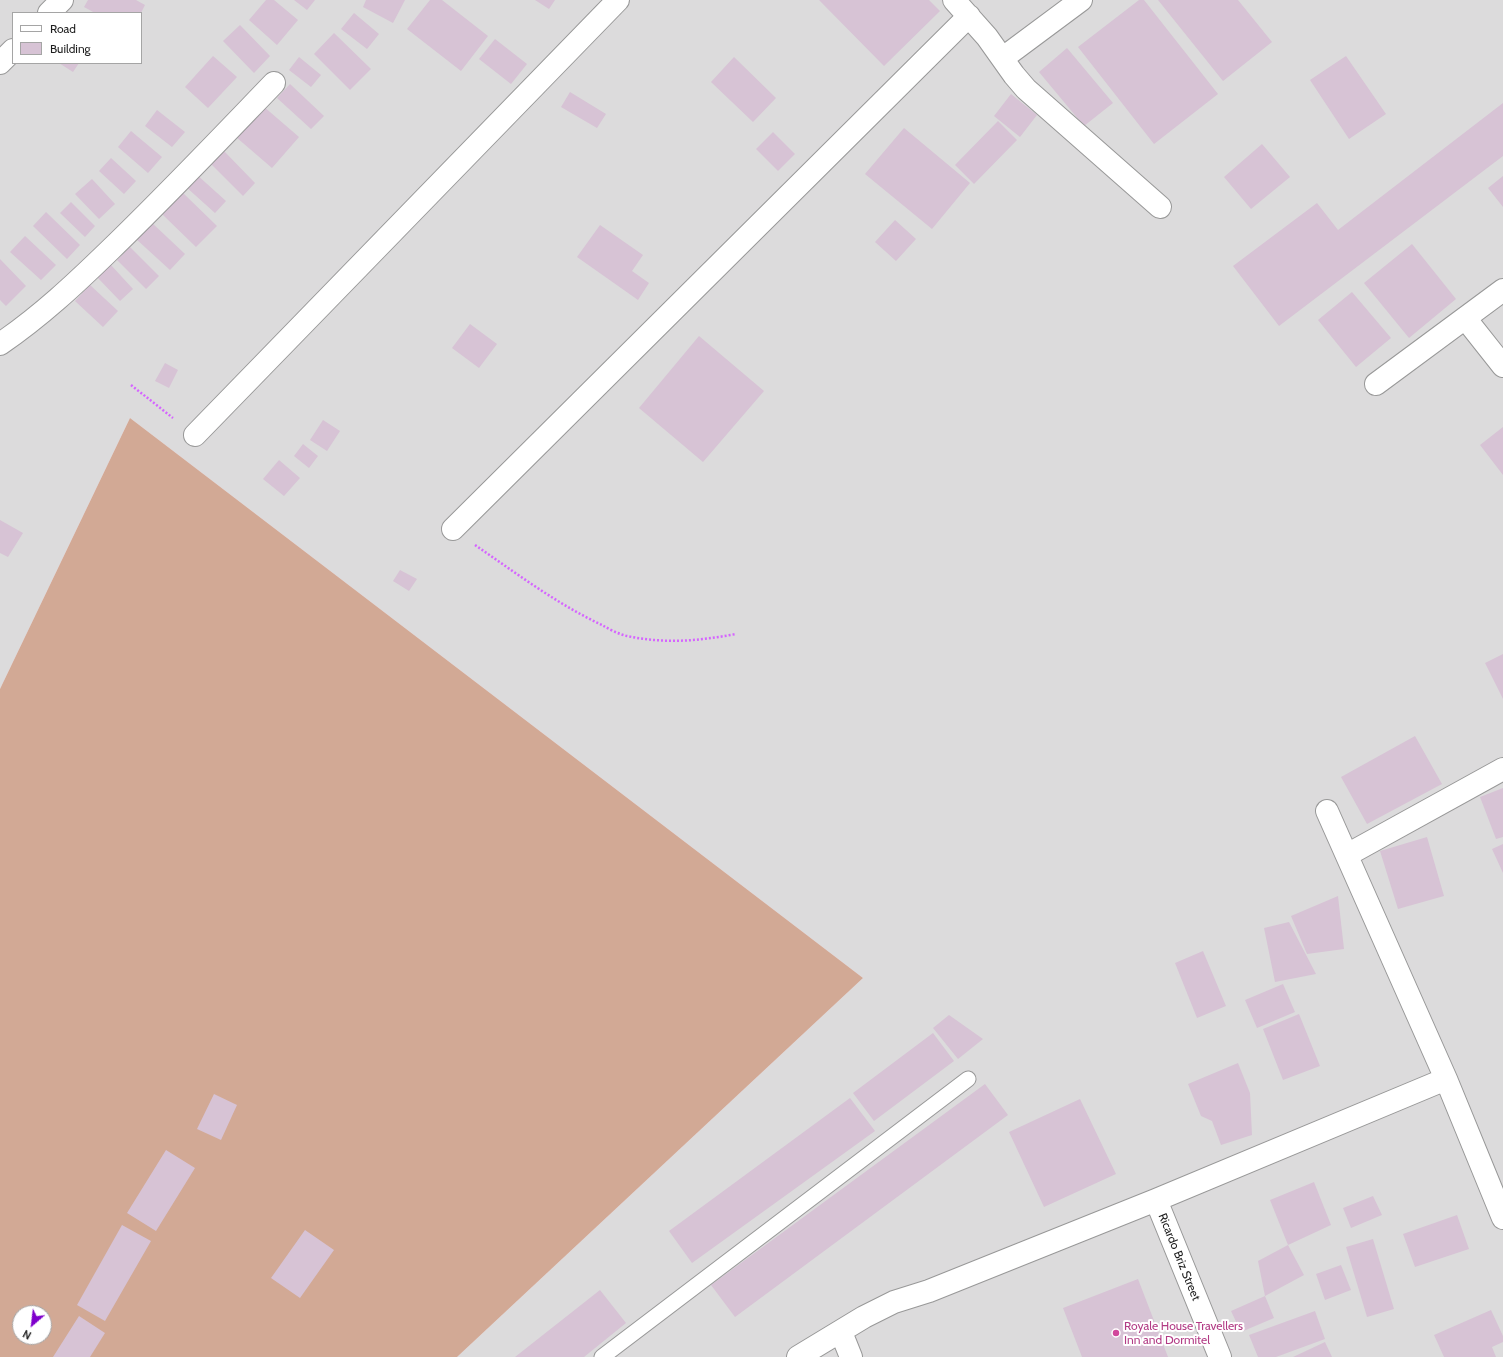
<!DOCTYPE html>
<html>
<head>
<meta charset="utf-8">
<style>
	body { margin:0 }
	#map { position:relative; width:1503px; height:1357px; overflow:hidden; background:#f0e3ec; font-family:Cabin,sans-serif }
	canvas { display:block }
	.legend { position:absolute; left:12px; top:12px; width:130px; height:52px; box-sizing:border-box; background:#fff; border:1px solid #a5a5a5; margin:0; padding:5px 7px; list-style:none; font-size:12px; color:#1e1e1e }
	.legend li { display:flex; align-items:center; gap:8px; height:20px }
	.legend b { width:20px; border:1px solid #a5a5a5 }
	.north { position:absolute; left:12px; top:1305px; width:40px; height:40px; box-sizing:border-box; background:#fff; border:1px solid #a5a5a5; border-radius:50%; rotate:208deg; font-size:11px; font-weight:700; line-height:16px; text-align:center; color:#1e1e1e }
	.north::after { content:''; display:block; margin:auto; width:14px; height:18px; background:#7f00cc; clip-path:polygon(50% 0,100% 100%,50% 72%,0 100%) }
</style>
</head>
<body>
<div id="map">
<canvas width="1503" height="1357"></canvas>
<ul class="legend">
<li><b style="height:5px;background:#fff"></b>Road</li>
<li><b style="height:11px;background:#d7c3d5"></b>Building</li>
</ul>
<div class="north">N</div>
</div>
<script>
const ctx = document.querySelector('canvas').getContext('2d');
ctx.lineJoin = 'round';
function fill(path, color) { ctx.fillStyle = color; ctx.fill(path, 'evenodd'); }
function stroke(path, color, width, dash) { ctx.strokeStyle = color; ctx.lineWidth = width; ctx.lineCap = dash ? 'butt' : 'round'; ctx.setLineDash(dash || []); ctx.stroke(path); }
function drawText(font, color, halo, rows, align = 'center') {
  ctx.font = font + ' Cabin,sans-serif'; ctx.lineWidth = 4; ctx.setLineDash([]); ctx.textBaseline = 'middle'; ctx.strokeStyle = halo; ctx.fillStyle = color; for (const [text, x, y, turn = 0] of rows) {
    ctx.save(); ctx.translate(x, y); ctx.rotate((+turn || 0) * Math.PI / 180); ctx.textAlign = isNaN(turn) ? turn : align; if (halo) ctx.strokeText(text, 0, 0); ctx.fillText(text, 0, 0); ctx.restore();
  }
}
fill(new Path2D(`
	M0 0H1503V1357H457L863 978 130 418 0 689ZM13 13H141V63H13Z`), '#dcdbdc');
fill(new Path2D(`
	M130 418 863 978 457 1357H0V689ZM20 1313H44V1337H20Z`), '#d2a995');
fill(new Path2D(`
	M88 0H136L145 5 141 13H95L84 7Z
	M266 0H274L298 20 277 45 249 20Z
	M294 0H315L307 10Z
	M366 0H405L393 23 363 7Z
	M430 0H442L488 36 461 71 407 29Z
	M535 0H555L549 9Z
	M819 0H929L940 11 884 66Z
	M1139 0H1144L1218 94 1154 144 1078 47Z
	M1158 0H1238L1272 42 1223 81Z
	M354 13 379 34 367 49 341 29Z
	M240 25 270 56 254 73 223 41Z
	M334 33 371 69 350 90 314 54Z
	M495 39 527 64 511 84 479 59Z
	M1067 48 1113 103 1084 126 1039 72Z
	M213 56 237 77 208 108 185 87Z
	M1346 56 1386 114 1349 139 1310 80Z
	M299 57 321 75 311 87 289 70Z
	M734 57 776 98 753 122 711 82Z
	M59 63H79L73 72Z
	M290 84 324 116 311 129 277 98Z
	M570 92 606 114 597 128 561 107Z
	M1011 94 1037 115 1020 137 994 116Z
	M1503 103V156L1279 326 1233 266 1317 203 1338 230Z
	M263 106 299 137 272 168 236 137Z
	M157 110 185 132 172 147 145 126Z
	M998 121 1017 140 974 184 955 165Z
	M904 128 970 183 932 229 865 174Z
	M131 131 162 157 148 173 118 147Z
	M773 132 795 154 778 171 756 149Z
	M1262 144 1290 177 1251 209 1224 177Z
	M223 150 255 183 243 196 210 163Z
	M111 158 136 181 124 194 99 171Z
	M196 174 226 201 215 213 185 186Z
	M1503 176V207L1488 188Z
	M92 179 115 204 99 219 75 194Z
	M183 193 217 226 196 247 162 214Z
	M71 202 95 226 85 237 60 213Z
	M46 212 80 245 67 259 33 226Z
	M895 220 916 239 896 261 875 242Z
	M151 222 185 254 170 270 135 238Z
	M600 225 643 255 632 271 649 283 638 300 577 257Z
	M25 236 56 265 41 280 10 252Z
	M1412 244 1456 299 1409 338 1364 283Z
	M130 247 159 276 146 289 117 260Z
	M0 259 26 286 6 306 0 300Z
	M110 264 133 289 120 301 97 277Z
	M90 285 118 311 103 327 75 301Z
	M1352 292 1391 338 1356 367 1318 320Z
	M470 324 497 344 479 368 452 348Z
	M699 336 764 391 703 462 639 408Z
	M165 363 178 370 169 388 155 381Z
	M323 420 340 431 327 451 310 440Z
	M1503 427V475L1480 445Z
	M303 444 318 456 309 468 294 456Z
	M279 460 300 478 284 496 263 479Z
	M0 520 23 533 8 557 0 553Z
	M400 570 417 579 409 591 393 581Z
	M1503 654V699L1485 663Z
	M1415 736 1442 784 1367 824 1341 777Z
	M1503 788V837L1496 839 1480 797Z
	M1427 837 1444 896 1398 909 1380 851Z
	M1503 844V873L1492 849Z
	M1338 896 1344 949 1307 954 1291 916Z
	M1289 922 1316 974 1275 982 1264 928Z
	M1203 951 1226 1006 1197 1018 1175 963Z
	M1283 984 1295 1012 1257 1028 1245 1000Z
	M1299 1014 1320 1066 1283 1080 1263 1029Z
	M949 1015 983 1039 958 1059 933 1028Z
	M933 1033 954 1061 874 1121 853 1093Z
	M1238 1063 1250 1093 1252 1135 1221 1145 1212 1121 1201 1116 1188 1084Z
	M985 1084 1008 1115 735 1317 711 1285Z
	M214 1094 237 1105 221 1140 197 1129Z
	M850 1098 875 1131 692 1263 669 1231Z
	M1080 1099 1116 1174 1044 1207 1009 1132Z
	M166 1150 195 1168 156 1231 127 1213Z
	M1314 1182 1331 1225 1288 1245 1270 1200Z
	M1373 1196 1382 1215 1351 1228 1343 1208Z
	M1457 1215 1469 1249 1415 1267 1403 1234Z
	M122 1225 151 1241 105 1321 77 1305Z
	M305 1230 334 1250 300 1298 271 1278Z
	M1373 1239 1394 1309 1367 1317 1346 1247Z
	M1288 1245 1304 1275 1265 1296 1274 1318 1241 1332 1231 1311 1265 1296 1258 1261Z
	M1341 1265 1351 1290 1325 1300 1316 1274Z
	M1138 1279 1168 1357H1082L1063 1308Z
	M600 1290 626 1323 584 1357H515Z
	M1491 1310 1503 1336V1342L1492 1347 1496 1357H1444L1434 1335Z
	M1315 1311 1325 1339 1276 1357H1258L1249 1335Z
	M79 1316 105 1333 90 1357H53Z
	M1325 1342 1332 1357H1293Z`), '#d7c3d5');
const service = new Path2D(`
	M602 1357 968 1079`);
const minor = new Path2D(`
	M954 0 987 37 1014 75 1026 89 1160 207
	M49 13 62 0
	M1003 58 1081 0
	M0 63 13 50
	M1465 318 1503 366
	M0 344C41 316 75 284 110 250 166 196 220 139 274 83
	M1376 384 1503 290
	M195 435 618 0
	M453 529 969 16
	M1327 811 1446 1079 1503 1218
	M1347 855 1503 769
	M1156 1200 1220 1357
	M841 1332 851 1357
	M798 1357 864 1317 894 1302 929 1291 1156 1200 1446 1079`);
stroke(service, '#989898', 17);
stroke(minor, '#989898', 24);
stroke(new Path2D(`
	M131 385 173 418
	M475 545C516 573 557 604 602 625 609 629 618 634 627 636 664 644 699 641 736 634`), '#d565ff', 2.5, [2, 2]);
stroke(service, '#fff', 15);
stroke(minor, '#fff', 22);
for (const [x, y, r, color] of [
	[1116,1333,4,"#d1479c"]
]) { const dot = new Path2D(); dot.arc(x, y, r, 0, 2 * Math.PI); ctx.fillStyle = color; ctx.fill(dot); stroke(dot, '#fff', 1.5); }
drawText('12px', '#1e1e1e', '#fff', [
	["Ricardo Briz Street",1179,1257,68]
]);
drawText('12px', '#b23c85', '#fff', [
	["Royale House Travellers",1124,1326],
	["Inn and Dormitel",1124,1340]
], 'left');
</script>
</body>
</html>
